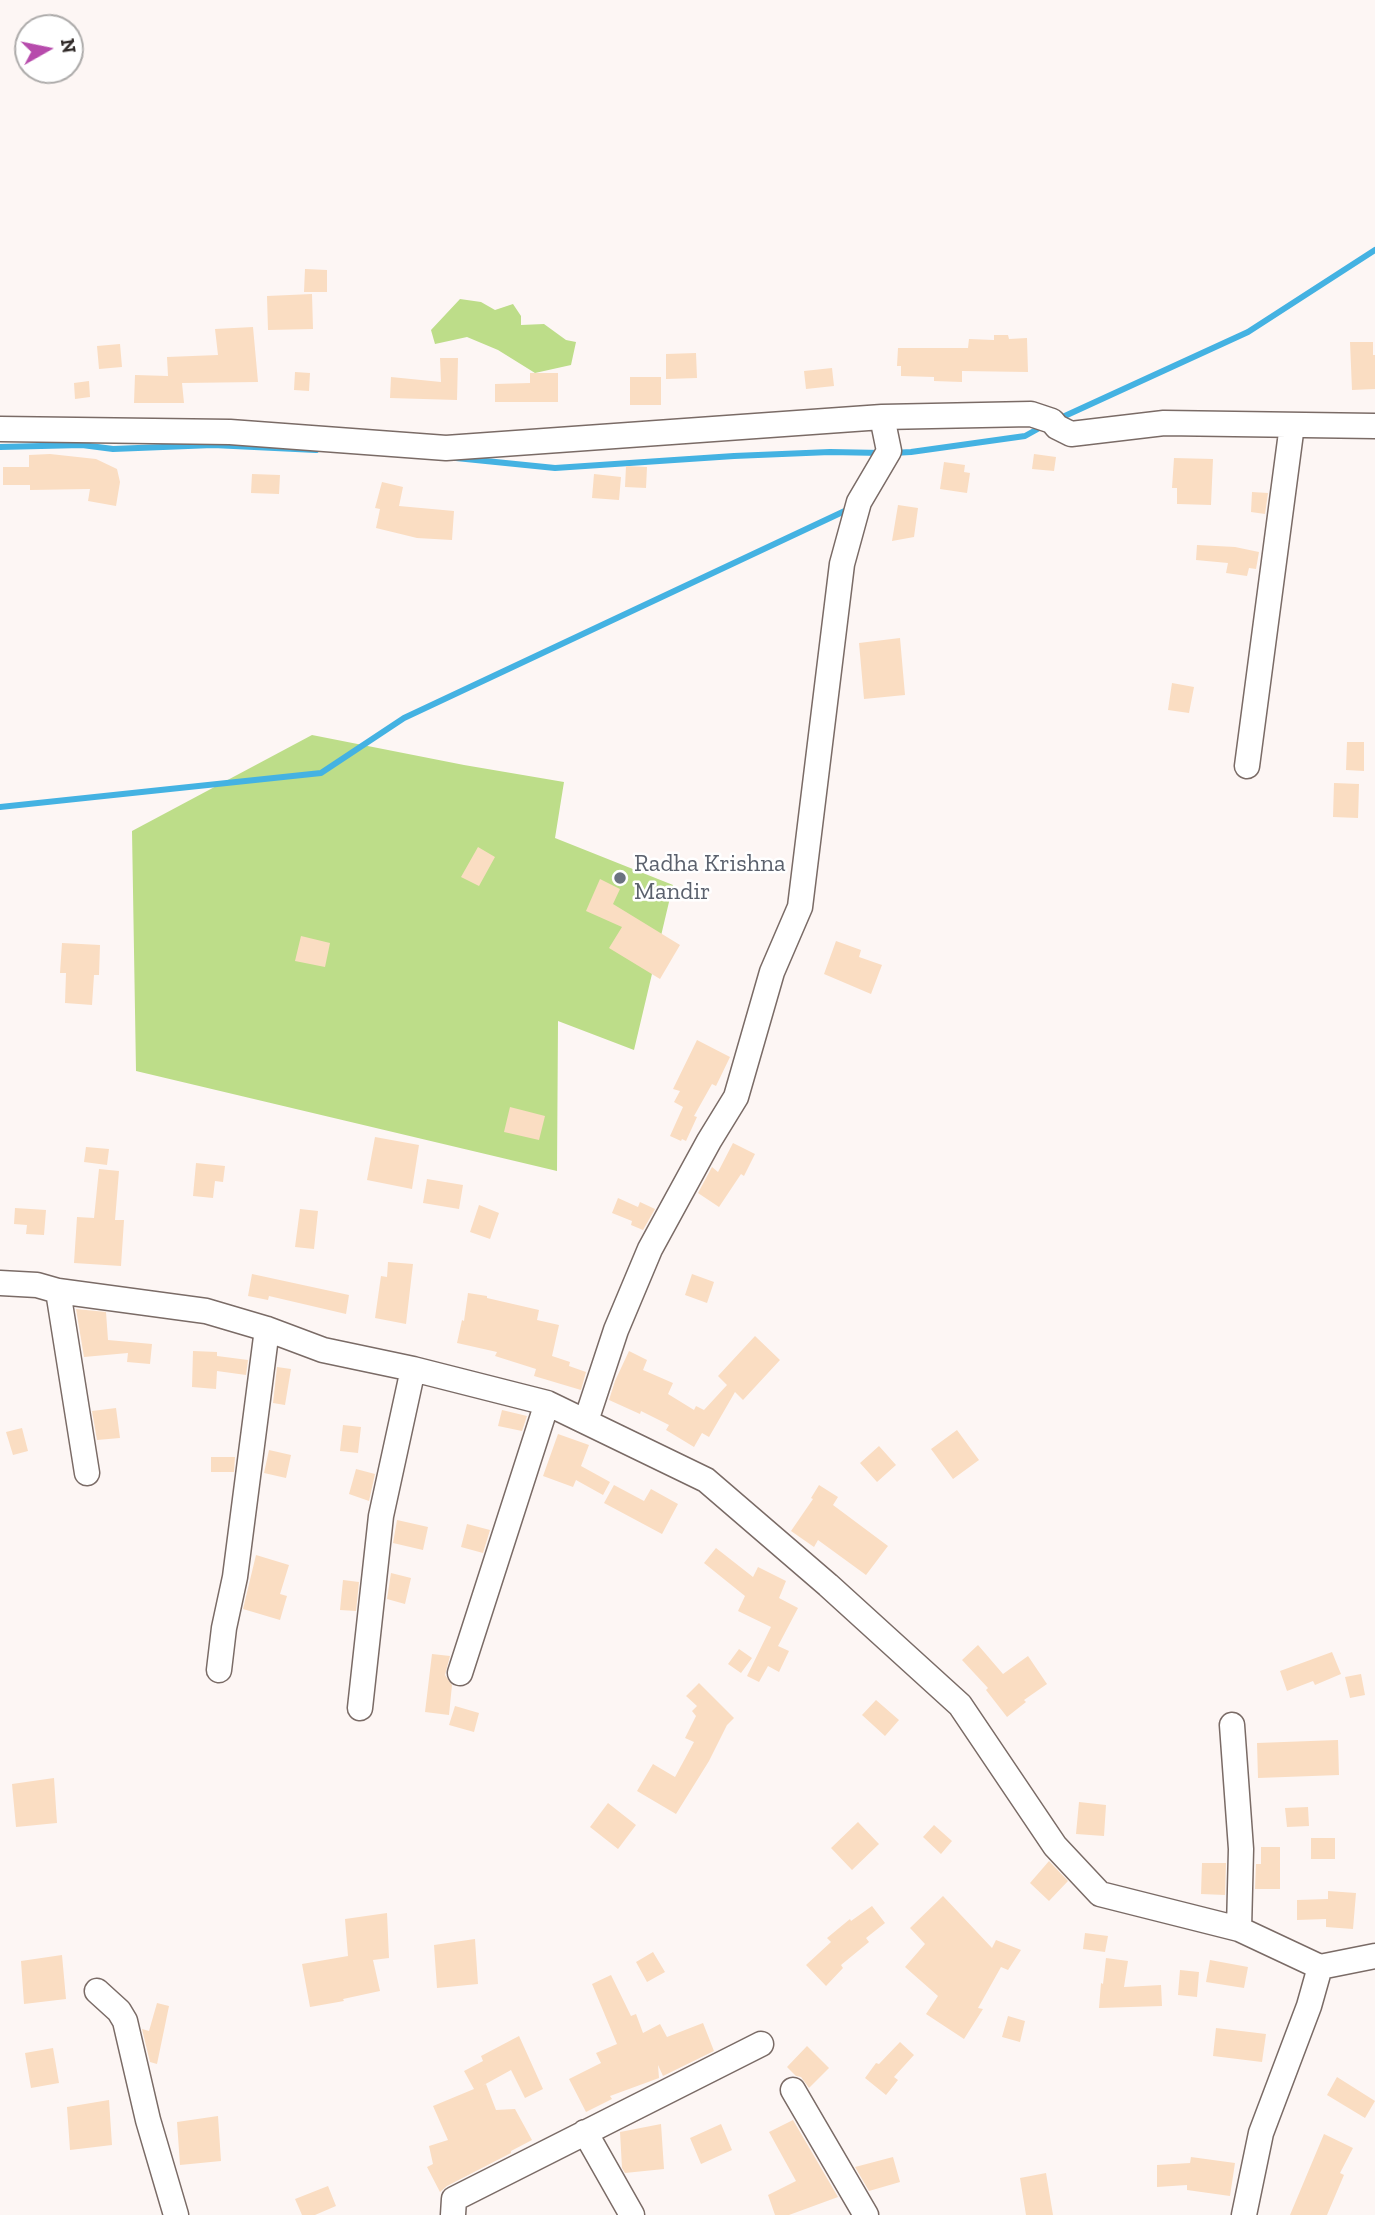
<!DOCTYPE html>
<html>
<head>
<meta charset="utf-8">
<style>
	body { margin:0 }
	#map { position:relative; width:1375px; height:2215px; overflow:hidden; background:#fdf6f4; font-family:"Zilla Slab",serif }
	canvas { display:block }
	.north { position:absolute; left:14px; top:14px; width:70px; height:70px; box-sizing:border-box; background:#fff; border:2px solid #adabaa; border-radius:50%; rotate:81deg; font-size:19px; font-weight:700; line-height:28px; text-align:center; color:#322c2a }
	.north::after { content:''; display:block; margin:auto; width:24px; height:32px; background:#b74bac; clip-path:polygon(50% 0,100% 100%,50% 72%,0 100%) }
</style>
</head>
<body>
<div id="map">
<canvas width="1375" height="2215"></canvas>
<div class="north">N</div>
</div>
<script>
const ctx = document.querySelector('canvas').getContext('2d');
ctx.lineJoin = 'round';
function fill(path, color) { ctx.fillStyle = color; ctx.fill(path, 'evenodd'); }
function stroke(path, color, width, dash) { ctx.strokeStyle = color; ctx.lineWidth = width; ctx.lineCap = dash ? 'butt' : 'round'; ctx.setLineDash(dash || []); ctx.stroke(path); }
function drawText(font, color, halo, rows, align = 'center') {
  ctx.font = font + ' "Zilla Slab",serif'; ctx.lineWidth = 5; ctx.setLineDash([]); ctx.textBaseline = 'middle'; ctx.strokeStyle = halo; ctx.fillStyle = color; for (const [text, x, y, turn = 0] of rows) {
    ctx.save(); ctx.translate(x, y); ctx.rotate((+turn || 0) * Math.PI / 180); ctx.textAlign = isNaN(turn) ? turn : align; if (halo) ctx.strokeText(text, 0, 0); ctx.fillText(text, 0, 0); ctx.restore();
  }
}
fill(new Path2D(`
	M460 299 481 302 495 310 513 304 521 316V325L544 324 566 340 576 342 571 365 535 373 498 350 467 337 435 344 431 330Z
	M312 735 464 765 564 782 555 838 673 885 634 1050 558 1021 557 1171 136 1071 132 831Z`), '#bddd89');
stroke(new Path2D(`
	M1056 420 1248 332 1375 250
	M0 447 82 445 113 449 213 445 316 450
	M893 453 911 452 1025 436 1043 426
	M456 458 555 468 734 456 830 452 882 453
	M0 807 321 773 404 718 849 509`), '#44b2e2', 6);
fill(new Path2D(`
	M305 269 327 270V292H304Z
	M312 294 313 329 268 330 267 296Z
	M253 327 258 382 182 383 184 403H134L135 375 168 376 167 357 218 355 215 329Z
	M994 335H1008L1009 339 1027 338 1028 372 962 371V382L934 381V377L901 376V366H897L898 348H968L969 339 994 340Z
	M1350 342H1373V355H1375V389L1352 390Z
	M120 344 122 367 99 369 97 346Z
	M696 353 697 378 666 379V354Z
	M440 358H458L457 400 390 398 391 377 441 382Z
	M832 368 834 386 806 389 804 371Z
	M295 372 310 373 309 391 294 390Z
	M530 373H558V402H495V384L530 383Z
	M630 377H661V405H630Z
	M89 381 90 397 75 399 74 383Z
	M50 454 96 459 117 469 120 482 116 506 88 501 90 489 30 490V485H3V467H29V455Z
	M1034 454 1056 457 1054 471 1032 469Z
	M1174 458 1213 459 1211 505 1177 504V488H1172Z
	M944 462 965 465 964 472 970 473 967 493 940 489Z
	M626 466 647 467 646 488 625 487Z
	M252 474 280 475 279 494 251 493Z
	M594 474 621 477 619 500 592 498Z
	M382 482 403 487 399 506 454 511 452 540 417 538 376 528 380 509 375 508Z
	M1252 492 1268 493 1265 514 1251 512Z
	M898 505 918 508 914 537 892 541Z
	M1197 545 1235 547 1259 552 1256 569 1249 568 1247 576 1226 573 1228 563 1196 560Z
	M900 638 905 695 864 699 859 643Z
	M1172 683 1194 687 1189 713 1168 710Z
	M1347 742H1364V771L1346 770Z
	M1334 783 1359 784 1358 818 1333 817Z
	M478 847 495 857 479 886 461 877Z
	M600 879 620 889 613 904 680 945 660 979 609 948 622 927 586 911Z
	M301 936 330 943 325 967 295 961Z
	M836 941 861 950 859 957 882 965 871 994 824 974Z
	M62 943 100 945 99 975H94L92 1005 65 1003 66 973H60Z
	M697 1040 730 1057 716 1086 712 1084 694 1116 697 1117 686 1141 682 1139 681 1141 670 1136 683 1107 674 1102 680 1091 673 1089Z
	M510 1107 545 1116 539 1140 504 1132Z
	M375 1137 419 1145 412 1189 367 1180Z
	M733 1143 755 1154 744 1176 741 1174 719 1207 698 1193 712 1167 718 1172Z
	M86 1147 109 1149 107 1165 84 1162Z
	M196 1163 225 1166 223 1182 215 1181 213 1198 193 1196Z
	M99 1169 119 1171 115 1220H124L121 1266 74 1263 77 1217 94 1218Z
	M427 1179 463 1185 459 1209 423 1203Z
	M618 1198 638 1207 640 1202 655 1209 643 1230 631 1225 632 1221 612 1213Z
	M479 1205 499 1213 490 1239 470 1232Z
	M15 1208 46 1210 44 1235 26 1234 27 1225 14 1224Z
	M300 1209 318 1211 314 1249 295 1247Z
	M388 1262 413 1264 406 1324 375 1318 381 1276 387 1277Z
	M252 1274 349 1295 346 1314 269 1296 268 1300 248 1296Z
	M692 1274 714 1282 707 1303 685 1295Z
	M468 1293 487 1296V1298L539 1310 537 1320 559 1325 552 1356 570 1362 569 1366 586 1372 581 1390 534 1376 536 1369 495 1356 497 1352 457 1343 462 1320 464 1321Z
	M76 1309 106 1312 108 1340 152 1344 150 1364 127 1362 128 1353 84 1357Z
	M755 1336 780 1360 743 1400 735 1392 709 1437 702 1433 694 1447 666 1430 669 1425 641 1411 640 1414 609 1400 615 1381 629 1351 647 1360 643 1370 673 1383 668 1394 694 1410 696 1406 704 1410 727 1385 718 1376Z
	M193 1351 217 1352V1356L248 1360 246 1375 217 1371 216 1389 192 1387Z
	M277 1367 291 1369 285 1405 273 1403Z
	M116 1408 120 1438 97 1440 92 1411Z
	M502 1410 527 1416 522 1431 498 1426Z
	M343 1425 361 1427 358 1453 340 1451Z
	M22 1428 28 1451 13 1455 6 1432Z
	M957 1430 979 1460 953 1479 931 1449Z
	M558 1434 589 1445 581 1466 610 1482 603 1495 576 1480 573 1487 543 1476Z
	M879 1446 896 1465 877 1482 860 1463Z
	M269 1450 291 1455 286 1478 264 1473Z
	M211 1457H235L234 1472H211Z
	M356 1469 375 1474 369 1501 349 1494Z
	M614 1485 644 1501 651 1489 678 1504 662 1534 604 1503Z
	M819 1485 838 1497 833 1505 888 1546 866 1575 818 1540 814 1547 791 1531 813 1499 811 1498Z
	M397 1520 428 1527 423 1550 393 1543Z
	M467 1524 490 1530 483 1553 461 1547Z
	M716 1548 753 1577 758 1567 786 1581 779 1598 798 1608 778 1646 789 1651 779 1672 768 1666 759 1682 747 1676 771 1627 738 1611 745 1596 704 1563Z
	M256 1555 289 1565 280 1594 287 1596 280 1620 243 1609Z
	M391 1573 411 1578 405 1604 387 1599Z
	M343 1580 359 1582 356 1611 340 1610Z
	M978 1645 1003 1674 1028 1656 1047 1684 1024 1700 1026 1702 1007 1717 986 1690 988 1688 962 1660Z
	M739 1649 752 1658 741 1673 728 1664Z
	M1332 1652 1341 1674 1315 1685 1313 1681 1287 1691 1280 1671Z
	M432 1654 450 1656 445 1675 452 1685 449 1715 425 1712Z
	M1361 1674 1365 1695 1350 1698 1345 1677Z
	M699 1683 734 1718 727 1725 709 1761 676 1814 637 1791 653 1764 675 1777 694 1742 685 1738 696 1716 692 1711 697 1706 686 1696Z
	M876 1700 899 1720 885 1736 862 1715Z
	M455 1706 479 1713 474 1732 449 1725Z
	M1338 1740 1339 1775 1258 1778 1257 1743Z
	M54 1778 57 1823 16 1827 12 1784Z
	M1079 1802 1106 1805 1104 1836 1076 1834Z
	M608 1803 636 1825 618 1849 590 1827Z
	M1308 1807 1309 1826 1287 1827 1285 1808Z
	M858 1822 879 1844 852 1870 831 1848Z
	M934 1825 952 1841 941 1854 923 1837Z
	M1311 1838H1335V1859H1311Z
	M1261 1847H1280V1889H1255L1256 1864H1261Z
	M1049 1861 1068 1881 1049 1901 1030 1883Z
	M1202 1863H1226L1225 1895 1201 1894Z
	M1328 1891 1356 1893 1353 1929 1326 1927V1919L1297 1920V1900L1328 1899Z
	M943 1896 992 1948 996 1940 1021 1950 1008 1970 1001 1967 978 2008 983 2009 964 2039 926 2014 938 1996 905 1967 925 1944 910 1928Z
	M872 1906 885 1923 866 1938 869 1942 841 1965 843 1968 826 1986 806 1965 831 1942 827 1938 850 1919 851 1921Z
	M387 1913 389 1958 373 1960 380 1991 343 1999 344 2001 310 2007 302 1964 348 1956 345 1919Z
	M1085 1933 1108 1936 1105 1952 1083 1949Z
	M475 1939 478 1984 437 1988 434 1945Z
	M653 1952 665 1972 647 1982 636 1962Z
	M62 1955 66 1999 24 2004 21 1961Z
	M1106 1958 1128 1961 1124 1987 1161 1985 1162 2006 1099 2008 1101 1983 1103 1984Z
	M1210 1960 1248 1967 1244 1988 1206 1982Z
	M1180 1970 1199 1972 1197 1997 1178 1995Z
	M611 1975 631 2016 636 2014 643 2033 660 2024 667 2037 703 2023 714 2051 663 2076 658 2065 659 2078 610 2096 612 2099 586 2112 569 2079 601 2063 596 2053 617 2044 592 1984Z
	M157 2003 169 2006 157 2064 150 2062 142 2029 149 2031Z
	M1008 2016 1025 2021 1020 2042 1002 2037Z
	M1216 2028 1266 2034 1262 2062 1213 2056Z
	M519 2036 543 2089 525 2098 511 2070 482 2086 486 2084 496 2110 515 2109 532 2140 511 2151V2153L447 2186 440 2192 427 2167 433 2164 429 2146 448 2140 433 2106 474 2089 464 2071 483 2061 481 2056Z
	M900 2042 914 2055 894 2077 898 2080 886 2095 865 2078 876 2063 879 2064Z
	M807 2046 829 2068 809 2088 801 2077 796 2076 787 2067Z
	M53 2048 59 2083 31 2088 25 2053Z
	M1337 2077 1375 2101 1365 2118 1327 2095Z
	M109 2100 112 2145 70 2150 67 2107Z
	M218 2116 221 2161 180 2165 177 2122Z
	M793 2120 838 2197 789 2215H775L768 2195 796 2181 769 2132Z
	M661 2124 664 2169 625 2173 622 2168 620 2132Z
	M721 2124 732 2150 701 2164 690 2138Z
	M1324 2134 1353 2148 1340 2173 1344 2175 1327 2215H1290Z
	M893 2157 900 2182 869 2191 855 2167Z
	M1191 2157 1235 2163 1230 2196 1187 2190V2185L1157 2187V2165L1190 2163Z
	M1046 2173 1053 2215H1026L1020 2178Z
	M328 2186 336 2206 315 2215H302L295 2199Z`), '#faddc2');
const minor = new Path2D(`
	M0 429 230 432 446 448 882 417 1031 414 1052 421 1057 427 1071 434 1164 423 1375 426
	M1247 766 1292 425
	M0 1283 37 1285 58 1291 206 1311 267 1329 323 1350 413 1369 547 1403 706 1480 828 1585 960 1705 1055 1846 1100 1894 1239 1929 1320 1967
	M58 1291 87 1473
	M586 1421 616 1330 650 1249 709 1141 736 1097 772 972 800 907 842 564 859 502 889 451 882 417
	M219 1670 224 1628 235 1577 267 1329
	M460 1673 547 1403
	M360 1708 381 1516 413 1369
	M1232 1725 1241 1849 1239 1929
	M97 1991 119 2011 125 2021 148 2120 176 2215
	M793 2090 866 2215
	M585 2132 632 2215
	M453 2215 454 2199 761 2044
	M1244 2215 1261 2133 1309 2006 1320 1967 1375 1956`);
stroke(minor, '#7a6b66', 27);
stroke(minor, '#fff', 24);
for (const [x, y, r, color] of [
	[620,878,7,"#6b7280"]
]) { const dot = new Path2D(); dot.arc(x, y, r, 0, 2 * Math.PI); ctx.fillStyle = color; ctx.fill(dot); stroke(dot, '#fff', 2.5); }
drawText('24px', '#5b616d', '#fff', [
	["Radha Krishna",634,864],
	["Mandir",634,892]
], 'left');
</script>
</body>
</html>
